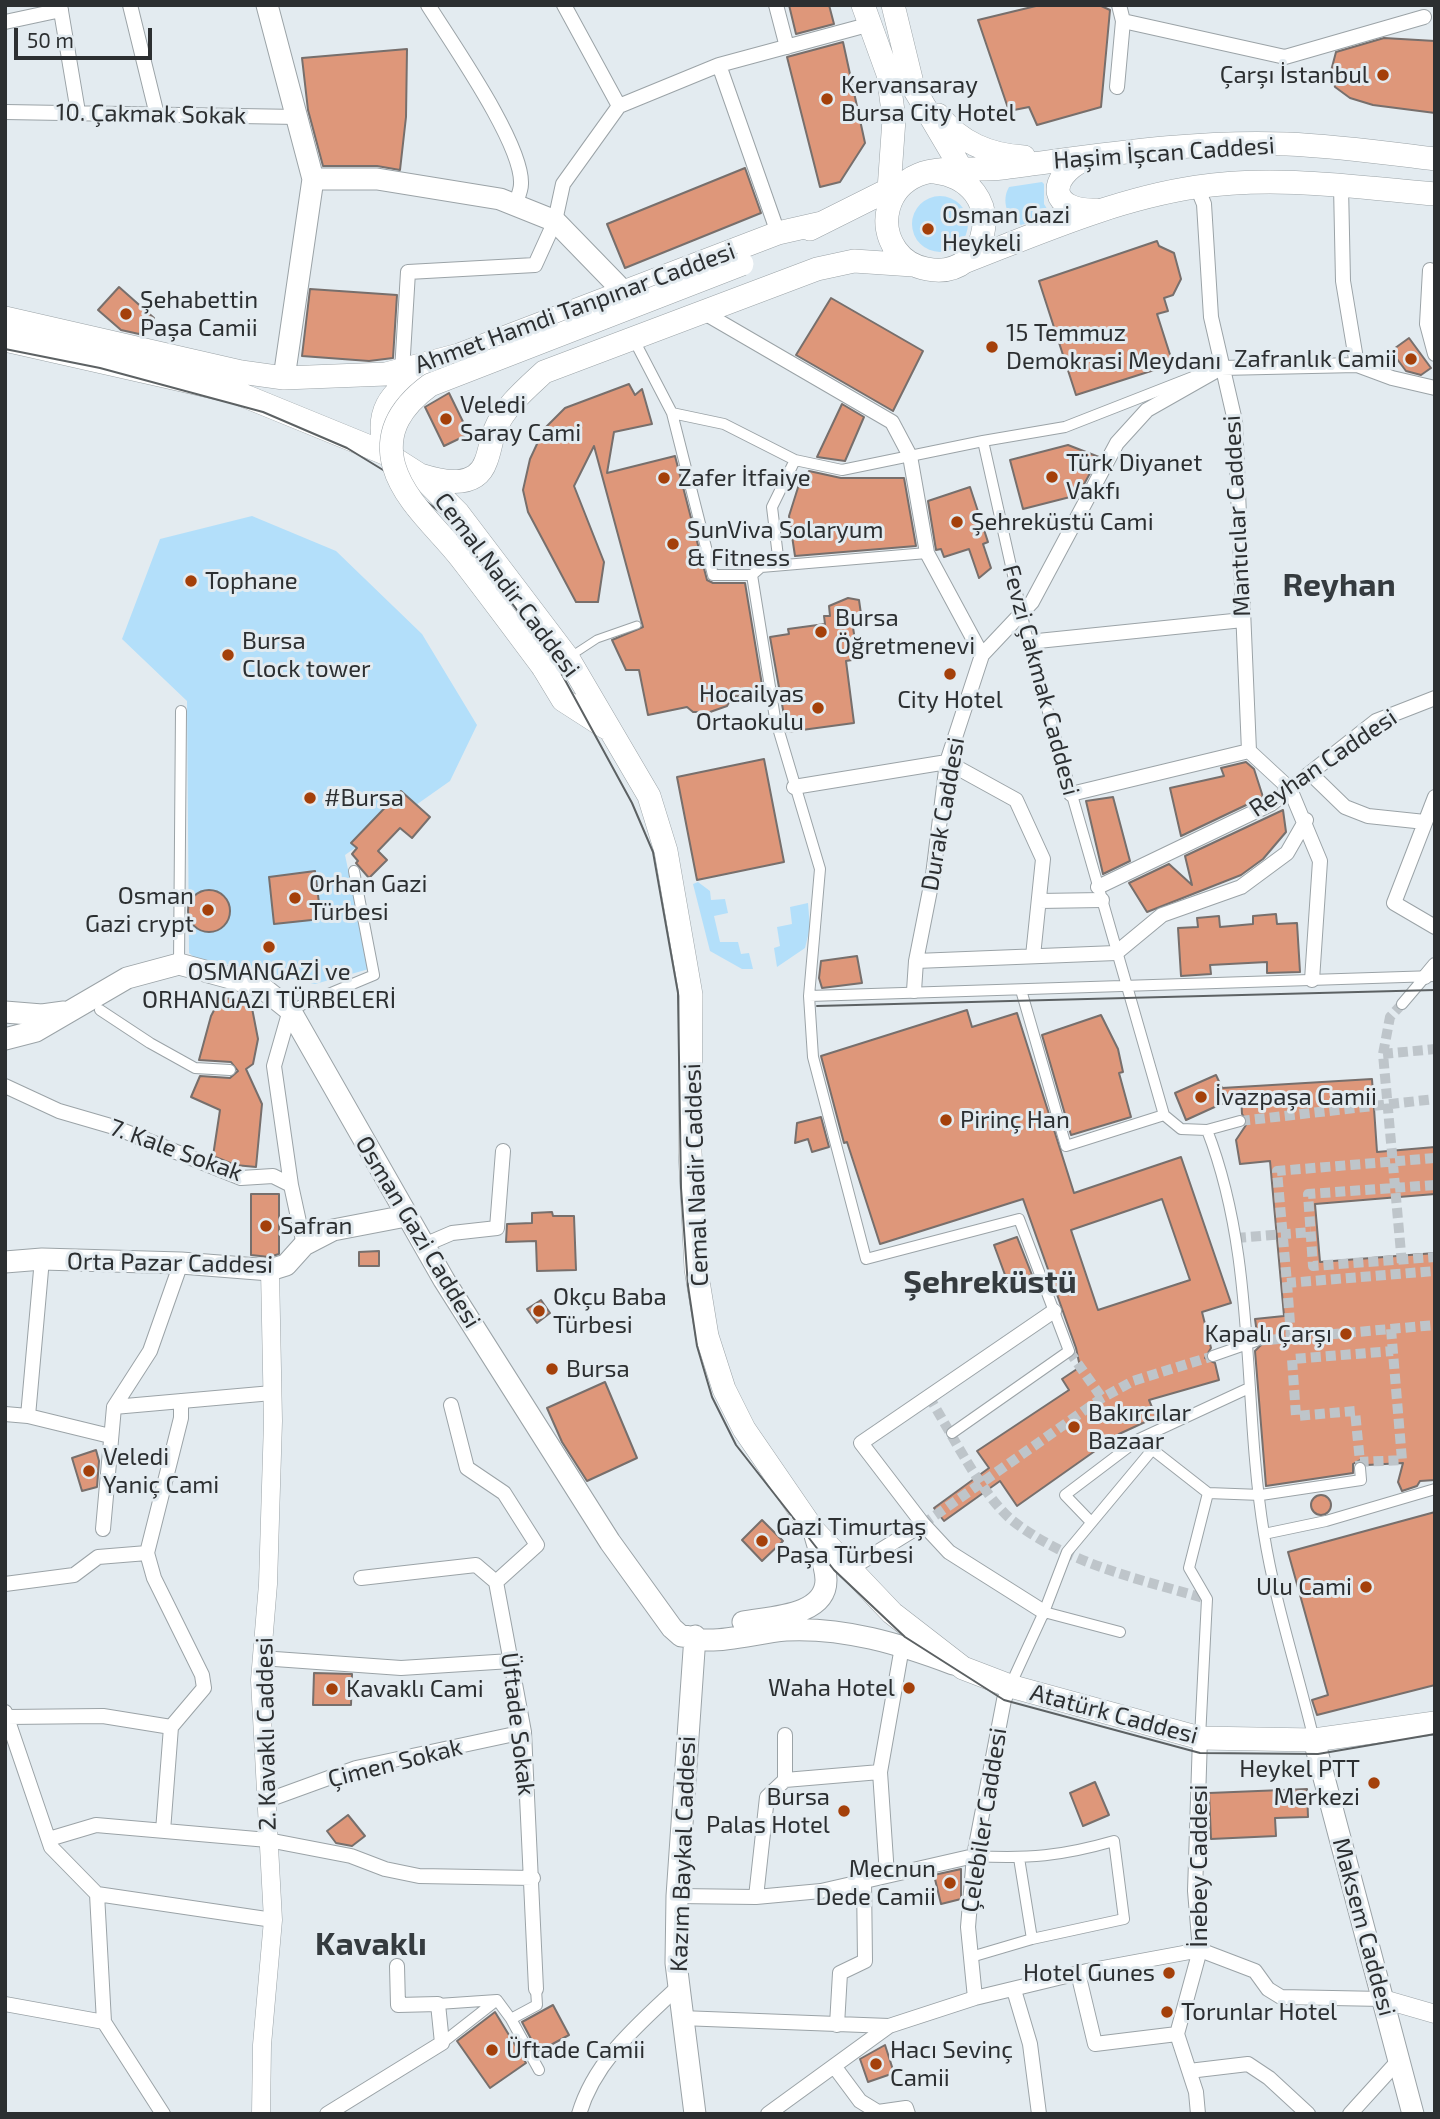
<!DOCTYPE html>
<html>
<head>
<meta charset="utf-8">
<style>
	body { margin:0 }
	#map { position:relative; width:1440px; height:2119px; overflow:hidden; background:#e3ebf0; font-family:"Exo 2",sans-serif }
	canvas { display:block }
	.frame { position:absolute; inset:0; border:7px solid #2c2f31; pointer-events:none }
	.scale { position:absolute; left:14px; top:28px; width:138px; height:32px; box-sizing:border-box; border:4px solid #2c2f31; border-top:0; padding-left:9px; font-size:21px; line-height:24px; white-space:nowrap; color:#2c2f31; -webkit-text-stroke:5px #e3ebf0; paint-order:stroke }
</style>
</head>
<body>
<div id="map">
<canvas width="1440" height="2119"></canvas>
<div class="frame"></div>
<div class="scale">50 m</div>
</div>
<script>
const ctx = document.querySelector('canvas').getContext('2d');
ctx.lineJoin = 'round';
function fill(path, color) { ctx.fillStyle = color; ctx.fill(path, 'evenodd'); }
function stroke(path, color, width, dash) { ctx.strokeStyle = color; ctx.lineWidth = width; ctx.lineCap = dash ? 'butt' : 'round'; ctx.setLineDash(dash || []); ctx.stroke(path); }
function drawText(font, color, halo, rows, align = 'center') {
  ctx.font = font + ' "Exo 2",sans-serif'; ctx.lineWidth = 6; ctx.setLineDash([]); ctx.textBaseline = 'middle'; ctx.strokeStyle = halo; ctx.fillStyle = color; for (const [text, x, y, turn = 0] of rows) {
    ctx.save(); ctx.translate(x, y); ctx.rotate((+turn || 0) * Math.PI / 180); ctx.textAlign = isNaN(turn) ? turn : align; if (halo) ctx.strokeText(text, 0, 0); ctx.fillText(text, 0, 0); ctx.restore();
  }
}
fill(new Path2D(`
	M1042 182 1044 184V204L1051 215 1021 225C1007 218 1001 201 1009 187Z
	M912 224a28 28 0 1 1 56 0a28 28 0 1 1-56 0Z
	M252 516 336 551 422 634 477 725 450 781 345 855 369 969 315 984 194 957 189 953 187 701 122 639 160 539Z
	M698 882 710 891 711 900 725 899 728 913 714 916 720 942H738L741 954 749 953 753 969H742L710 951 693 884Z
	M808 903 810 928 805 948 777 967 774 948 780 946 777 927 792 924 790 907Z`), '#b3dffa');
const building = new Path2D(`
	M789 5H829L834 24 796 34Z
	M1040 5H1099L1110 10 1101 107 1037 125 1029 107 1009 111 978 20Z
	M1384 38 1435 41V113L1373 105 1350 98 1335 87 1331 71 1336 52Z
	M843 42 865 143 840 182 820 187 787 57Z
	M407 49 406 117 400 170 377 166H323L308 110 302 58Z
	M745 168 761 213 625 268 607 224Z
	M1157 241 1159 246 1174 253 1181 279 1173 295 1164 298 1168 311 1157 314 1173 364 1076 395 1039 281Z
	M119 287 154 318 139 334 121 330 98 310Z
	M310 289 397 295 393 358 369 361 302 356Z
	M831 298 923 351 893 411 796 355Z
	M1409 338 1431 368 1421 375 1406 371 1391 351Z
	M629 384 635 395 642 389 652 424 614 432 607 473 675 456 707 580 713 583H745L763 691 732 697 727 706 710 712H693L687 707 648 715 639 670H626L612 640 643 627 594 446 574 486 604 562 598 602H576L528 512 523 490 530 459 544 429 565 408Z
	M449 393 469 434 444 446 425 407Z
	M842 404 864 417 845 461 817 457Z
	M1068 445 1099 457 1078 495 1023 509 1010 460Z
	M809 471 841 478H904L916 546 795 556 789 516 801 478H806Z
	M970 487 988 542 983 544 991 568 979 578 969 549 944 557 941 549 936 550 928 501Z
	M848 598 859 600 861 614 851 615 858 659 846 661 854 723 787 732 770 637 789 634 788 629 825 624 824 616H830L829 606Z
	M764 759 784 862 697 880 677 777Z
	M1246 762 1254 769 1263 797 1181 836 1170 788 1224 776 1221 768Z
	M401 791 430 817 412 838 400 828 378 851 387 860 369 878 356 863 358 861 352 854 357 848 351 843Z
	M1113 797 1130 861 1103 874 1086 801Z
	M1283 810 1286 832 1263 859 1241 875 1147 912 1129 883 1169 864 1192 885 1185 856Z
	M315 871 321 919 274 924 269 877Z
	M188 911a21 21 0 1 1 42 0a21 21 0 1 1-42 0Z
	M1276 914 1277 924 1297 923 1300 972 1267 973V962L1210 965 1211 974 1181 976 1178 928 1198 927 1197 918 1219 916 1220 927 1253 924V916Z
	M857 956 862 983 822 988 819 978 821 961Z
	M221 997 251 1003 258 1039 253 1064 246 1069 262 1104 256 1167 235 1165 213 1156 220 1110 191 1097 200 1076 230 1078 238 1071 231 1062 199 1060 211 1016Z
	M967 1010 972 1027 1017 1013 1074 1193 1181 1157 1231 1303 1202 1312 1211 1348 1205 1358 1215 1363 1219 1380 1149 1400 1156 1417 1119 1434 1017 1506 1000 1481 944 1521 934 1508 989 1468 977 1451 1069 1390 1062 1379 1080 1367 1076 1348 1023 1199 880 1244 847 1142 844 1143 821 1056ZM1162 1199 1190 1280 1098 1310 1071 1230Z
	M1101 1015 1118 1049 1123 1072 1119 1073 1131 1117 1071 1135 1042 1035Z
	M1216 1075 1222 1088 1372 1079 1377 1152 1435 1147V1194L1315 1204 1320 1262 1435 1253V1480L1420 1481 1417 1486 1402 1491 1398 1482 1403 1463 1367 1465 1360 1460 1353 1464V1473L1266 1486 1255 1351 1264 1342 1257 1333 1255 1319 1284 1316 1270 1161 1240 1164 1236 1140 1248 1122 1242 1114 1241 1095 1186 1120 1175 1093Z
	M821 1117 829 1147 812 1152 808 1139 795 1143 797 1123Z
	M251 1194H279V1254L269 1257 251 1255Z
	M552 1212 553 1216H574L576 1270 537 1271 536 1241 506 1242 507 1224 532 1223V1213Z
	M1017 1237 1032 1275 1008 1283 994 1245Z
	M379 1251V1266H359V1252Z
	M541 1300 550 1313 537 1323 527 1309Z
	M605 1382 637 1458 587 1481 562 1442 547 1408Z
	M96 1450 99 1461 97 1487 82 1491 72 1458Z
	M1311 1505a10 10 0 1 1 20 0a10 10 0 1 1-20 0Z
	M1435 1512V1685L1317 1715 1312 1700 1328 1695 1288 1552Z
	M762 1520 783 1541 762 1561 742 1540Z
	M314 1673 352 1674 351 1705H313Z
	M1095 1782 1109 1815 1083 1826 1070 1793Z
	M1307 1789 1308 1817 1275 1818 1276 1836 1211 1839 1209 1793Z
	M348 1815 365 1836 352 1846 336 1843 327 1831Z
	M961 1869V1899L941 1904 934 1875Z
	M553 2005 569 2035 538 2052 522 2022Z
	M495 2012 526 2063 490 2088 457 2041Z
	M885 2045 894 2073 868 2082 860 2059Z`);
fill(building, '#de977a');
stroke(building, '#776f6c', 2);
stroke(new Path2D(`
	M1402 1004 1390 1017 1383 1054 1402 1264
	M1383 1054 1435 1049
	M1240 1121 1435 1099
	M1435 1158 1277 1171 1287 1283 1435 1271
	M1435 1185 1308 1194 1313 1266 1435 1257
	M1236 1238 1311 1232
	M1287 1283 1291 1337
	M1391 1329 1402 1460 1360 1462 1355 1411 1296 1416 1292 1359 1393 1351
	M1256 1341 1435 1325
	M1069 1351 1102 1398
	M929 1397C951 1432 982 1496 1013 1521 1068 1564 1142 1580 1207 1599
	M923 1524 1102 1398 1133 1381 1213 1356`), '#bec5ca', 10, [10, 5]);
const service = new Path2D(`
	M571 656 597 639 637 625`);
const pedestrian = new Path2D(`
	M633 338 672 413 713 575H752L775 718 820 869 809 996 813 1057 866 1259 1019 1219 1069 1351 952 1433
	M1203 373 1065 427 983 441 1028 642 1164 1115 1181 1129 1207 1130C1257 1259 1242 1399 1264 1534 1275 1603 1298 1672 1314 1740
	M672 413 724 424 795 460
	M779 565 772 507 795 460 842 470 983 441
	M752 575 761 567 927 553
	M179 964 181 711
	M1021 990 1066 1146 1164 1115
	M809 996 1435 976
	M1402 1004 1425 977
	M100 1010 150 1043 195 1068 230 1070
	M290 1010 374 975 354 871
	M1207 1130 1240 1121
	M1213 1356 1256 1341
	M1139 1439 1208 1493 1189 1568 1207 1599 1200 1738
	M1208 1493 1261 1495 1361 1480 1360 1468
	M1091 1522 1065 1495 1139 1439 1249 1388
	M1264 1534 1326 1521 1435 1489
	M1044 1612 1120 1632
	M1010 1686 1044 1612 1067 1552 1152 1450
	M974 1856C1028 1859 1062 1856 1114 1841L1124 1919 1032 1939 1019 1858
	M971 1957 1032 1939
	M536 1989 537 2005 511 2019 539 2070
	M438 2004 497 2000
	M442 2043 497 2000 511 2019`);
const minor = new Path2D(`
	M60 5 78 112
	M130 5 157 115
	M428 5C451 42 523 144 521 184 521 191 517 199 515 205
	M564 5 619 106
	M776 5 787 47
	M1119 5 1123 21 1285 57 1424 17
	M5 22 61 10
	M719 65 778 233
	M1117 87 1123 21
	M5 112 298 117
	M1341 186 1343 281 1357 365
	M1197 187 1204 204 1211 317 1235 421 1249 751 1290 789 1320 861 1312 980
	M1430 270 1427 324 1435 354
	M701 311 892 422 910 456 927 553 982 655
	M402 371 408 272 535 265 555 221 563 184 619 106 719 65 871 24
	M1028 642 1243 620
	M1310 773 1345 807 1368 816 1425 822
	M794 787 947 762 1016 800 1043 859 1033 956
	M1071 794 1249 751
	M1435 797 1394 903 1435 927
	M1098 887 1271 804 1376 721 1435 698
	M1039 901 1102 900
	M916 961 1116 953 1162 915 1241 887 1287 853 1306 820
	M1425 977 1435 965
	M914 991 916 961 933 875 947 762 982 655 1032 602 1117 443 1147 410 1221 368 1357 365 1392 378 1435 388
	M290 1010 274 1066 291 1185
	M5 1086 59 1111 114 1127 241 1178 273 1176 291 1185 304 1245
	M424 1245 452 1233 497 1228 503 1151
	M451 1405 467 1468 504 1493 537 1545 496 1582
	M114 1407 272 1393
	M5 1414 28 1416 110 1436
	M28 1416 42 1259
	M103 1529 114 1407 150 1351 181 1263
	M850 1569 923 1524
	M361 1578 476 1565 496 1582
	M496 1582 524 1732 536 1989
	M5 1584 74 1575 98 1557 147 1553
	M1044 1612 949 1552 923 1524 861 1443 1054 1311
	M261 1658 401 1668 511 1661
	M5 1712 51 1847 97 1894
	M7 1717 103 1716 171 1727 204 1688 202 1675 154 1578 147 1553 181 1418V1401
	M785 1780 880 1772
	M268 1800 356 1768 524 1732
	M163 1831 171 1727
	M49 1839 96 1825 268 1840 351 1856 385 1869 419 1876 533 1878
	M887 1875 880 1772 902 1647
	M97 1894 104 2022 163 2114
	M97 1894 273 1920
	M677 1896 756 1897 821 1891 974 1856
	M756 1897 767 1797 785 1780V1735
	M1200 1950 1255 1971 1268 1989 1281 1997 1383 1999
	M1078 1973 1095 2044 1177 2034
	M1014 1990 1030 2044 1039 2114
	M975 1998 968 1927 974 1856 1004 1700 1010 1686
	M5 2004 104 2022
	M681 2018 889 2026
	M837 2025 840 1973 865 1961 864 1880
	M834 2066 860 2101 878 2112 906 2108 908 2114
	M1189 2071 1248 2064 1269 2078 1308 2114
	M327 2114 442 2043 438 2004 398 2005 397 1966
	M579 2114C595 2060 638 2025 678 1987
	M768 2114 889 2026 975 1998 1087 1971 1200 1950
	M1198 2114 1196 2092 1177 2034 1200 1950 1195 1891 1200 1738
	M1350 2114 1399 2060`);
const tertiary = new Path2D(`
	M1383 1999 1435 2014
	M261 2114 262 2045 273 1920 260 1680 268 1584 273 1421 270 1270`);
const secondary = new Path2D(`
	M267 5 313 179 284 378
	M313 179H377L500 199 555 221 623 291
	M5 1012 42 1015 64 1012
	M5 1039 36 1031 127 978 179 964 260 986 290 1010 444 1280 610 1542 672 1628 681 1636C691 1636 698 1640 707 1640 730 1641 761 1632 786 1630 844 1627 900 1644 953 1664
	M5 1262 42 1259 181 1263 270 1270 286 1265 304 1245 333 1230 406 1216
	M743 1622C768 1617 826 1617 826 1580 826 1565 817 1546 814 1531
	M695 1636 677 1896 676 1963 695 2114
	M1314 1740 1413 2114`);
const primary = new Path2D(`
	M863 5 888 74 894 119 888 204
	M893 5 913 87 968 180
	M938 115C961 143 989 155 1024 157
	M1085 159C1045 179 1050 212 1097 210
	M935 172C1011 182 991 282 927 269 915 267 903 260 896 250 878 224 887 188 918 175 942 165 976 171 1002 168 1096 156 1192 140 1287 144 1336 146 1386 153 1435 159
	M810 229 898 185
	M964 262C1039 233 1116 199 1196 187 1275 175 1356 187 1435 194
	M5 318 241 372 284 378 386 374 459 355 778 233 822 223
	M5 340 235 392 387 454 420 475 458 513 568 658 649 796 666 851 691 995 690 1152 696 1269 707 1336 724 1389 744 1429 814 1531 892 1613 963 1668 1010 1686 1200 1738 1314 1740 1435 1723
	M387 454C373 414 389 391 425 372
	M420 475C442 482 476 490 486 461 490 451 491 440 495 430 504 407 527 388 544 372L817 269 854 261 913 265
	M543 667 563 700 605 727`);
stroke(service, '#9ba3a7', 9);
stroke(pedestrian, '#9ba3a7', 12);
stroke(minor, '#9ba3a7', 16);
stroke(tertiary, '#9ba3a7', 19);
stroke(secondary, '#9ba3a7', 23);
stroke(primary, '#9ba3a7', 24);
stroke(service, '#fff', 7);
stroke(pedestrian, '#fff', 10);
stroke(minor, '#fff', 14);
stroke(tertiary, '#fff', 18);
stroke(secondary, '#fff', 21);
stroke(primary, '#fff', 23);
stroke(new Path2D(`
	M5 349 100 368 263 412 347 448 388 473 448 518 553 658 632 803 653 852 678 993 681 1188 688 1286 697 1346 712 1397 736 1445 834 1570 905 1637 1004 1700 1200 1753 1318 1754 1435 1734
	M817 1006 1435 990`), '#5c6163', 2);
const primaryBridge = new Path2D(`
	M543 667C516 631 488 593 460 557 438 529 404 501 394 466 384 430 403 405 430 385L742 264`);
stroke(primaryBridge, '#9ba3a7', 24, []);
stroke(primaryBridge, '#fff', 23);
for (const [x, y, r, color] of [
	[1383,75,7,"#a4400a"],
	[827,99,7,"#a4400a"],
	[928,229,7,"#a4400a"],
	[126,314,7,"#a4400a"],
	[992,347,7,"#a4400a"],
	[1411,359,7,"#a4400a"],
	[446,419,7,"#a4400a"],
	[1052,477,7,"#a4400a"],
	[664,478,7,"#a4400a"],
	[957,522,7,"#a4400a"],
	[673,544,7,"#a4400a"],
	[191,581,7,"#a4400a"],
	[821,632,7,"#a4400a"],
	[228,655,7,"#a4400a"],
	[950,674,7,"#a4400a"],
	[818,708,7,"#a4400a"],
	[310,798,7,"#a4400a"],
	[295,898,7,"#a4400a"],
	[208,910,7,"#a4400a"],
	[269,947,7,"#a4400a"],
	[1201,1097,7,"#a4400a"],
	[946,1120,7,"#a4400a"],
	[266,1226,7,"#a4400a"],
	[539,1311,7,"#a4400a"],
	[1346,1334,7,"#a4400a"],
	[552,1369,7,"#a4400a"],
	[1074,1427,7,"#a4400a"],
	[89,1471,7,"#a4400a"],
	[762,1541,7,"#a4400a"],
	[1366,1587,7,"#a4400a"],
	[909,1688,7,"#a4400a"],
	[332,1689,7,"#a4400a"],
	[1374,1783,7,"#a4400a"],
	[844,1811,7,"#a4400a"],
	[950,1883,7,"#a4400a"],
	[1169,1973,7,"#a4400a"],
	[1167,2012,7,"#a4400a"],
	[492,2050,7,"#a4400a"],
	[876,2064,7,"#a4400a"]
]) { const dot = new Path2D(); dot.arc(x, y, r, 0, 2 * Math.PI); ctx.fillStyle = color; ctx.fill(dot); stroke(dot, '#e3ebf0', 2.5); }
drawText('24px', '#2c2f31', '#e3ebf0', [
	["Çarşı İstanbul",1369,75,"right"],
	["Kervansaray",841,85],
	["Bursa City Hotel",841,113],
	["Osman Gazi",942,215],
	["Heykeli",942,243],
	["Şehabettin",140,300],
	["Paşa Camii",140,328],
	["15 Temmuz",1006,333],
	["Demokrasi Meydanı",1006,361],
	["Zafranlık Camii",1397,359,"right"],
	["Veledi",460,405],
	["Saray Cami",460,433],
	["Türk Diyanet",1066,463],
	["Vakfı",1066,491],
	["Zafer İtfaiye",678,478],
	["Şehreküstü Cami",971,522],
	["SunViva Solaryum",687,530],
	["& Fitness",687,558],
	["Tophane",205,581],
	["Bursa",835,618],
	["Öğretmenevi",835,646],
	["Bursa",242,641],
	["Clock tower",242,669],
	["Hocailyas",804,694,"right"],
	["Ortaokulu",804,722,"right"],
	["City Hotel",950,700,"center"],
	["#Bursa",324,798],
	["Orhan Gazi",309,884],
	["Türbesi",309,912],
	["Osman",194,896,"right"],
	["Gazi crypt",194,924,"right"],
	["OSMANGAZİ ve",269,972,"center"],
	["ORHANGAZI TÜRBELERİ",269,1000,"center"],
	["İvazpaşa Camii",1215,1097],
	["Pirinç Han",960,1120],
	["Safran",280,1226],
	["Okçu Baba",553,1297],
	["Türbesi",553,1325],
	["Kapalı Çarşı",1332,1334,"right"],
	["Bursa",566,1369],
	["Bakırcılar",1088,1413],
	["Bazaar",1088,1441],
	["Veledi",103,1457],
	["Yaniç Cami",103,1485],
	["Gazi Timurtaş",776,1527],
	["Paşa Türbesi",776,1555],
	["Ulu Cami",1352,1587,"right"],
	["Waha Hotel",895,1688,"right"],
	["Kavaklı Cami",346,1689],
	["Heykel PTT",1360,1769,"right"],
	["Merkezi",1360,1797,"right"],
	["Bursa",830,1797,"right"],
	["Palas Hotel",830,1825,"right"],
	["Mecnun",936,1869,"right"],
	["Dede Camii",936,1897,"right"],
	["Hotel Gunes",1155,1973,"right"],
	["Torunlar Hotel",1181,2012],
	["Üftade Camii",506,2050],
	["Hacı Sevinç",890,2050],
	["Camii",890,2078]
], 'left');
drawText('24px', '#2c2f31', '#e3ebf0', [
	["10. Çakmak Sokak",151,114,1],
	["Haşim İşcan Caddesi",1164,153,-4],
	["Ahmet Hamdi Tanpınar Caddesi",575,308,-20],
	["Mantıcılar Caddesi",1237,516,-93],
	["Cemal Nadir Caddesi",507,585,53],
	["Fevzi Çakmak Caddesi",1041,680,75],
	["Reyhan Caddesi",1323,763,-34],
	["Durak Caddesi",943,814,-80],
	["7. Kale Sokak",176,1150,20],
	["Cemal Nadir Caddesi",696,1175,-92],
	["Osman Gazi Caddesi",418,1232,59],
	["Orta Pazar Caddesi",170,1263,1],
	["Atatürk Caddesi",1114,1714,15],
	["Üftade Sokak",518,1724,83],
	["2. Kavaklı Caddesi",266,1734,-91],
	["Çimen Sokak",395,1763,-14],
	["Çelebiler Caddesi",984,1820,-81],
	["Kazım Baykal Caddesi",683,1854,-88],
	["İnebey Caddesi",1199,1866,-90],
	["Maksem Caddesi",1364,1927,75]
]);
drawText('bold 32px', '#353b3f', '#e3ebf0', [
	["Reyhan",1339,585],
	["Şehreküstü",990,1282],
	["Kavaklı",371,1944]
]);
</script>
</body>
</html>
